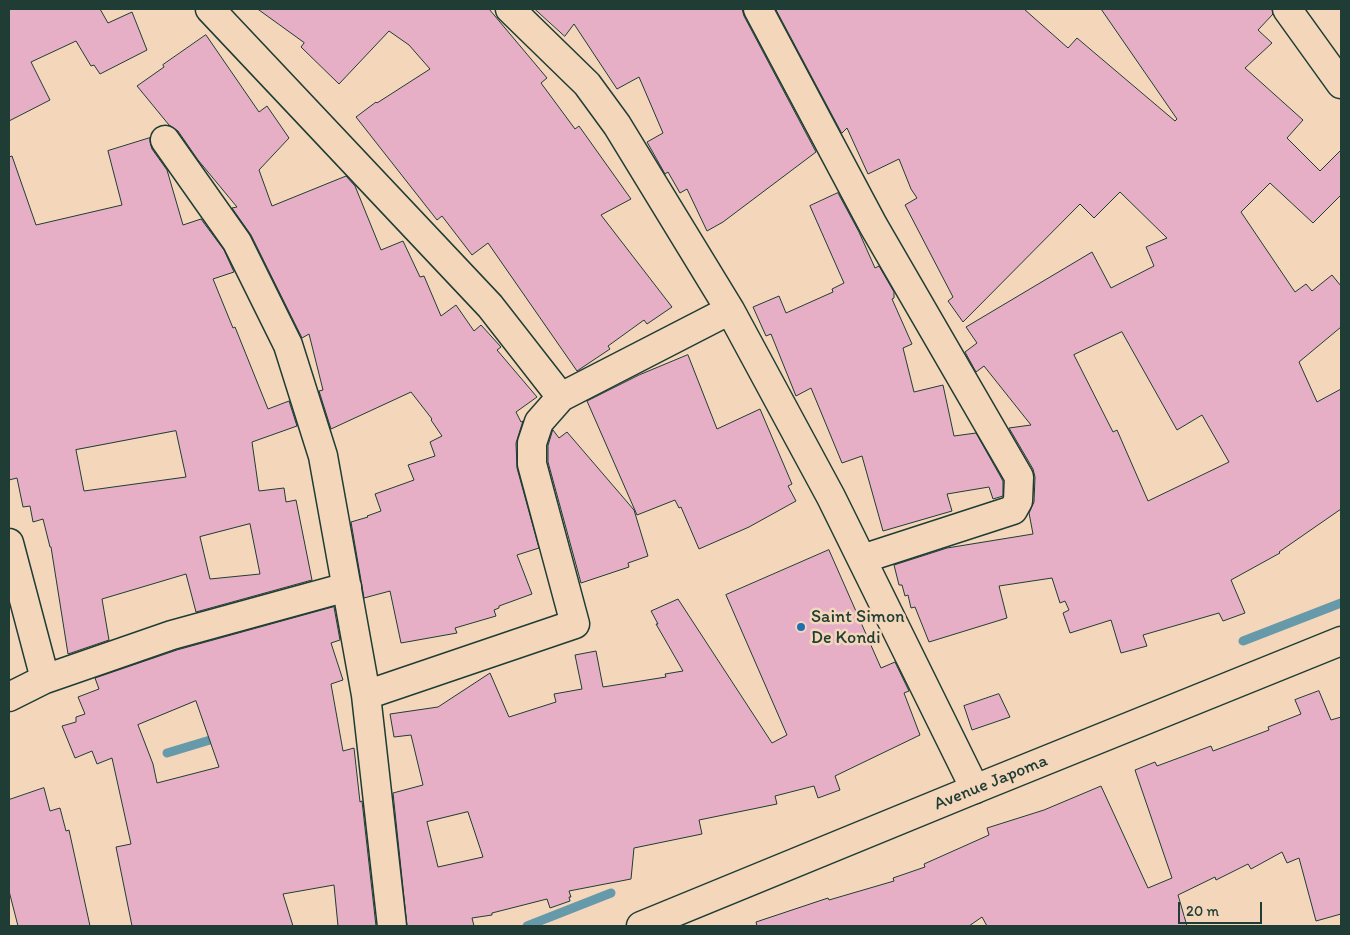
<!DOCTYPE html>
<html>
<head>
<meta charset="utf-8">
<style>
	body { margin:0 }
	#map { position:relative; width:1350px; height:935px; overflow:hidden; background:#f4d7bb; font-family:Itim,sans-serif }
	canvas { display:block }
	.frame { position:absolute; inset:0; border:10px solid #1f3d34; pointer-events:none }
	.scale { position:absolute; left:1178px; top:902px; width:84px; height:22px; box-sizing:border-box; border:2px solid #1f3d34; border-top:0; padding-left:6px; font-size:15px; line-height:18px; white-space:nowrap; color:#1f3d34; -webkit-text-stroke:4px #f4d7bb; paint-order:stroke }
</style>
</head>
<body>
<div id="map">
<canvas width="1350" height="935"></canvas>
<div class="frame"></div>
<div class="scale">20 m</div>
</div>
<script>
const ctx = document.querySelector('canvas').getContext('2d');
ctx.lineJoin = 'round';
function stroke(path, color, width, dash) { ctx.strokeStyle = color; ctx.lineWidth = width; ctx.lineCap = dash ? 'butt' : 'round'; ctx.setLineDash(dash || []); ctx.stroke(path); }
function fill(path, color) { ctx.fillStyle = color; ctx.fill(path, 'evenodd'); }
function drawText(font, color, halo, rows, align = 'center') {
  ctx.font = font + ' Itim,sans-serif'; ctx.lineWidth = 5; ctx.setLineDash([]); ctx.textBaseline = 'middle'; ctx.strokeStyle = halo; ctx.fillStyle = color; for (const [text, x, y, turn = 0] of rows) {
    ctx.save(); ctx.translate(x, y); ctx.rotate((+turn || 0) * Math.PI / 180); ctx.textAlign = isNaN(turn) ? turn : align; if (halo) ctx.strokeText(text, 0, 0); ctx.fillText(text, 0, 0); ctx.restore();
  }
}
stroke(new Path2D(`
	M1243 641 1341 603
	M167 753 220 737
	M527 926 611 893`), '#6699a9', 9);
const building = new Path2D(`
	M9 9H100L108 23 132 12 147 50 100 74 94 65 91 66 76 41 31 62 50 100 9 121Z
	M258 9H489L547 78 541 83 575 129 579 126 631 199 601 215 672 307 647 324 644 320 608 346 610 349 577 371 488 243 472 255 442 216 437 220 356 117 376 102 377 103 430 69 409 45 389 31 339 84 301 47 304 43Z
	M535 9H742L744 16 816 152 723 222 707 231 687 189 680 193 668 172 665 174 647 142 663 133 639 77 617 89 574 24 565 36Z
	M776 9H1024L1068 48 1077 38 1175 121 1177 119 1101 9H1272L1273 14 1258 30 1272 43 1245 68 1303 120 1287 138 1320 171 1341 150V195L1313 223 1270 183 1241 212 1295 292 1306 284 1312 291 1332 275 1341 286V327L1299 362 1317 402 1341 389V509L1279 552 1280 553 1231 580 1245 613 1223 621 1219 613 1143 635 1147 646 1121 653 1111 620 1070 633 1063 613 1069 610 1065 601 1060 603 1052 578 999 586 1007 618 929 642 915 607 911 608 908 595 905 596 902 585H899L894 565 947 548 1033 534 1029 513 1034 502 1035 477 1033 469 1009 428 1031 425 984 366 976 372 965 352 977 343 966 327 1092 252 1111 288 1154 266 1146 247 1167 238 1120 192 1094 218 1080 204 963 322 948 301 953 297 905 205 917 198 911 189 899 159 868 174 847 128 842 133ZM1122 332 1177 430 1202 415 1229 462 1148 501 1117 430 1113 432 1074 355Z
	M206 35 259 112 267 106 289 138 259 170 272 206 346 176 355 186 381 250 403 241 420 277 424 276 441 316 456 305 474 331 481 325 501 347 497 350 537 397 516 412 521 422 523 421 516 443 517 468 539 548 517 555 532 594 499 606V608L494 610 496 616 455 628 457 633 401 643 390 591 364 598 351 522 368 517 367 516 381 511 375 494 414 480 408 465 435 456 430 442 442 436 431 420 432 419 411 392 331 429 319 391 323 390 309 334 302 338 251 235 232 208 237 207 198 160 178 131 169 125 137 86 164 67 163 65Z
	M150 138V142L152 149 167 170 183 225 201 219 224 250 234 272 213 279 233 328 235 327 268 409 289 401 297 426 252 442 259 491 284 488 286 502 296 500 312 580 196 612 186 574 102 599 109 640 68 654 51 547H50L43 519 33 522 30 506 23 507 17 478 9 480V157L12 156 36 225 122 205 108 151ZM176 431 186 477 84 491 76 450ZM250 524 260 574 210 579 200 537Z
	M838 193 859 232 875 268 879 266 894 292V298L892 299 912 344 903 348 914 392 943 385 954 436 976 433 1003 481V496L993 499 989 487 947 494 952 511 883 531 862 456 842 463 811 388 796 396 771 334 766 336 753 307 779 296 786 313 833 292 832 289 844 283 810 206Z
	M688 355 717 429 760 409 792 484 788 486 796 501 749 527 699 549 681 507 679 508 675 500 637 515 587 401 639 375Z
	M553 430 559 438 567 432 634 510 648 556 628 563 629 567 581 583 548 462V446Z
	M829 550 881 668 895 662 909 691 904 693 920 735 835 776 840 790 818 798 814 786 775 796 777 804 699 820 702 834 634 848 631 879 569 891 571 897H569L570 901 550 908 547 899 492 913V915L472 918 474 926H407L393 793 423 785 411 735 394 737 390 714 438 707 490 673 509 717 556 702 554 694 582 689 575 655 596 651 603 687 666 677 665 674 683 671 656 624H658L651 611 678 599 772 743 787 735 726 595ZM468 812 483 857 438 867 427 822Z
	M334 607 340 640 331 643 343 680 331 684 343 751 354 748 360 802 362 801 376 926H338L334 885 283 894 293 926H132L116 847 131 844 112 758 97 764 92 751 75 758 62 726 76 722V717L85 714 78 697 99 689 95 678 177 650ZM196 701 219 767 157 783 153 764 138 725Z
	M1319 691 1331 720 1341 717V914L1316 921 1299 858 1287 863 1282 852 1251 869 1248 864 1216 880 1215 877 1178 895 1187 926H987L982 917 969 926H757L756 922 828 898 829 900 894 881 893 878 925 867 924 864 989 835 987 828 1044 810 1101 786 1148 888 1172 878 1135 770 1155 762 1157 766 1211 746 1213 751 1269 730 1268 727 1301 714 1295 700Z
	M999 694 1010 717 972 730 964 706Z
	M44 788 50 811 60 808 66 831 69 830 90 926H18L9 891V800Z`);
fill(building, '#e6afc6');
stroke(building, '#1f3d34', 1);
const street = new Path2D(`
	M210 9 490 306 561 397
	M510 9 587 84 617 125 730 310 831 497 975 789
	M758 9 873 225 1019 477 1018 501 1013 510 862 559
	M1287 9 1341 84
	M165 140 237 242 288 345 323 456 366 695 392 926
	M9 543 45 679
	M366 695 575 624 532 464V443L539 422 561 397 730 310
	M9 697 45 679 172 635 347 587`);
const primary = new Path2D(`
	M641 926 975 789 1341 641`);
stroke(street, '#1f3d34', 31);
stroke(primary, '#1f3d34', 31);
stroke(street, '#f4d7bb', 28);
stroke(primary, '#f4d7bb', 28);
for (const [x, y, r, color] of [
	[801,627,5,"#1f6fb2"]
]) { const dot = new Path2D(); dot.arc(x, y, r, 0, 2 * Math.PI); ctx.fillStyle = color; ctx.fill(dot); stroke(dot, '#f4d7bb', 2); }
drawText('18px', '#1f3d34', '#f4d7bb', [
	["Saint Simon",811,617],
	["De Kondi",811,638]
], 'left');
drawText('18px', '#1f3d34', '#f4d7bb', [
	["Avenue Japoma",991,783,-22]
]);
</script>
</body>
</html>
